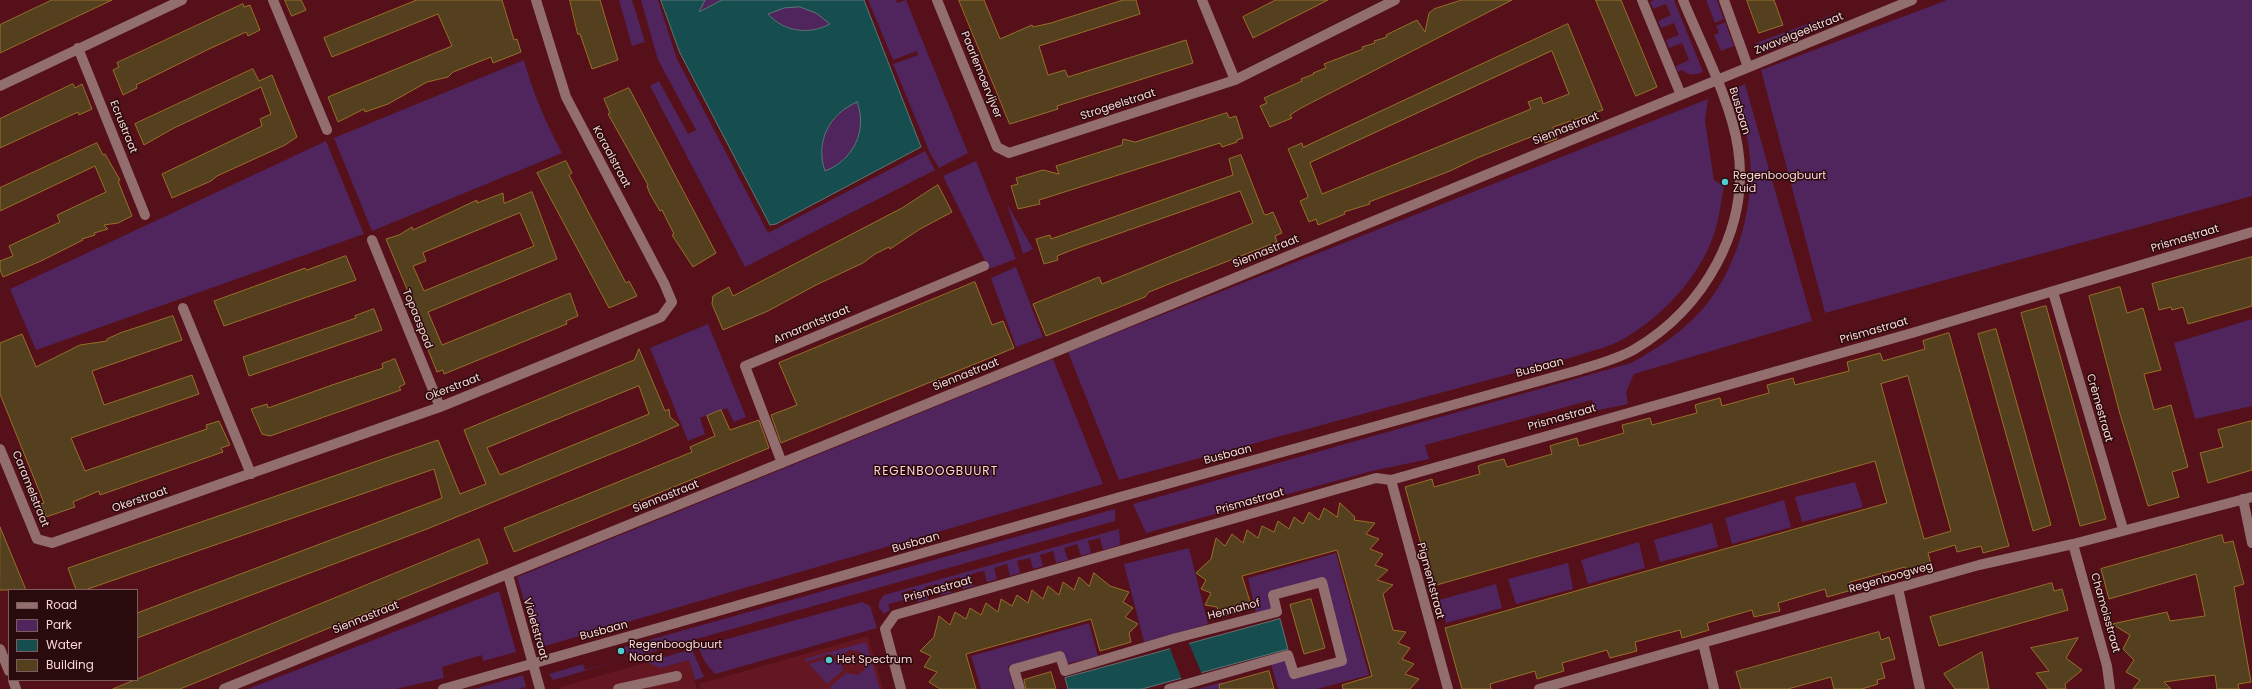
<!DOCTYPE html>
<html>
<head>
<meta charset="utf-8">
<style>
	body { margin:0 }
	#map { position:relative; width:2252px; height:689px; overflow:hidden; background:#551019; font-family:Poppins,sans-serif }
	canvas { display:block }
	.legend { position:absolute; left:8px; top:589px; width:130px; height:92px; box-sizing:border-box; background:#290b0d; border:1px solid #7d5c5d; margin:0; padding:5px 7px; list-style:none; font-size:12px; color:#fad6d6 }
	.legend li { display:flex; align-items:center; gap:8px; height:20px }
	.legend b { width:20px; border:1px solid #7d5c5d }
</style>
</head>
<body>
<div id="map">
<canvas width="2252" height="689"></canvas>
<ul class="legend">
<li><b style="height:5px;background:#926e6e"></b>Road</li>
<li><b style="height:11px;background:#50245c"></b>Park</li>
<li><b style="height:11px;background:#164e50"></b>Water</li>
<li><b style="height:11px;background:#54401f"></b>Building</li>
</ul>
</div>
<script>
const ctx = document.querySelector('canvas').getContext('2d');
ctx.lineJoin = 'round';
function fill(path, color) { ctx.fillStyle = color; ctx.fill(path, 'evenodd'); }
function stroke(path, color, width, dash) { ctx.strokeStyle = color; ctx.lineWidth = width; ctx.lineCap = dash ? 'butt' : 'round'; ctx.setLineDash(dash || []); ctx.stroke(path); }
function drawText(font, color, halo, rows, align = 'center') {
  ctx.font = font + ' Poppins,sans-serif'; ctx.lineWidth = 3; ctx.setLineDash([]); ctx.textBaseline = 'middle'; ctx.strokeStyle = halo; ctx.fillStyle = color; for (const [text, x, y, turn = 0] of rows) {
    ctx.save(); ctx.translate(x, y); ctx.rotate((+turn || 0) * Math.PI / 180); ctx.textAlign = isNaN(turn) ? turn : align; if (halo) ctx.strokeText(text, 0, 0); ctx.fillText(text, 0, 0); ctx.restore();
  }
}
fill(new Path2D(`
	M868 636 883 689H701L699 684Z
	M687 651 697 689H560V687Z`), '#641721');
fill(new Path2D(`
	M619 0H632L645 42 632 46Z
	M641 0H658L677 59 768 233 925 151 935 170 745 267 650 86 659 81 688 134 696 130 658 60Z
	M705 0H722L698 12Z
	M868 0H896L897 3 906 0 968 153 939 168 930 153 893 64 918 55 917 51 893 60Z
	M1654 0H1674L1703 72C1694 75 1691 76 1682 70L1678 72 1676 66 1689 60 1682 43 1669 48 1666 40 1679 35 1674 23 1661 28 1658 21 1671 15 1666 4 1653 9 1650 2Z
	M1706 0H1717L1724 19 1715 23Z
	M1947 0H2252V196L1825 313 1761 70Z
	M800 7 816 13 830 24C808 34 785 32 768 14L784 8Z
	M1832 15 1835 23 1761 54 1756 43Z
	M1725 22 1734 46 1721 51 1714 35 1719 33 1716 26Z
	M524 60C533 93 546 123 562 153L372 231 334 138Z
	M1745 84 1812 321 1634 374 1626 392 1628 404 1594 411 1592 400 1425 445 1429 459 1372 471 1146 533 1133 504 1631 363C1653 351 1675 337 1693 319 1738 277 1761 193 1746 133 1743 119 1737 104 1732 90Z
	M1708 99 1705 121 1714 180 1724 186C1721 202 1719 219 1714 234 1701 275 1662 317 1625 338 1610 347 1590 351 1573 357L1119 480 1068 352Z
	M857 102C867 132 854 159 825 171 816 142 829 115 857 102Z
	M326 141 364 234 36 350 10 289Z
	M976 161 1016 259 989 269 943 176Z
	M1007 204 1033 249 1023 254Z
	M1016 267 1043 337 1016 347 991 278Z
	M2252 319V406L2195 419 2174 343Z
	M708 324 746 417 734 422 727 408 700 418 705 434 688 441 650 348Z
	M1053 359 1103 484 538 648 517 577Z
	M1855 482 1863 507 1802 522 1795 497Z
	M1784 500 1791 527 1732 544 1725 518Z
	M1115 509V521L633 657 626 653 624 647Z
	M1712 523 1718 547 1660 562 1654 540Z
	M1119 529 1120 545 1103 550 1100 538 1088 541 1091 553 1081 556 1077 544 1064 548 1068 560 1056 563 1053 551 1040 555 1043 566 1033 569 1030 558 1017 561 1020 573 1010 576 1007 564 994 568 997 579 987 582 984 571 971 574 974 586 963 589 960 577 947 581 951 593 941 595 937 584 925 587 928 599 918 602 914 589 901 593 904 600 888 604 890 610 884 614 879 608V602L884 595Z
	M1639 542 1645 568 1588 584 1581 560Z
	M1189 548 1208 624 1144 642 1124 564Z
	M1336 553 1369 675 1317 689H1278L1270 660 1288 655 1294 674 1342 660 1322 582 1273 595 1277 612 1257 617 1248 578Z
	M1568 563 1573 589 1516 604 1508 579Z
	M1496 584 1502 608 1446 623 1439 600Z
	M499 591 516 652 483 661 482 655 442 667 444 678 396 689H248Z
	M862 602 870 606 877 628 715 674 705 662 698 647Z
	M1089 623 1098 656 1067 664 1063 651 1008 666 1014 689H981L971 656Z
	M866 642 880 689H831L830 687 846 673 858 675 864 670 867 662 861 652 849 650 841 657 828 654 806 662 804 659Z
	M692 649 704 677 695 680 689 660 660 668 647 662Z
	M828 658 841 662 843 670 827 684 809 664Z
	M626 659 553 680 549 674 583 664 585 670Z
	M523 675 526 687 518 689H474Z
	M1222 682 1224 689H1198Z`), '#50245c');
const water = new Path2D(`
	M661 0H705L699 12 722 0H864L921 147 776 224 770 225 680 53ZM800 7 816 13 830 24C809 35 784 32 768 14L784 8ZM857 102C868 131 853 160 825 171 815 142 829 114 857 102Z
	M1280 619 1288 649 1142 689H1068L1065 678Z`);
fill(water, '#164e50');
stroke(water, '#5a7778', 1);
fill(new Path2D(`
	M1188 641 1202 674 1182 680 1169 646Z`), '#551019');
const building = new Path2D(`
	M52 0H112L0 53V25Z
	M285 0H301L306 10 292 16Z
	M417 0H502L514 40 517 39 521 52 493 63 491 57 453 72 448 77 427 82 388 104 365 112 364 109 338 122 328 97 452 46 438 14 332 57 324 38Z
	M570 0H600L618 60 592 69 580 34H578Z
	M959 0H984L1000 39 1032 25 1033 27 1051 23 1123 0H1136L1140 14 1039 46 1048 75 1065 70 1068 77 1186 40 1193 63 1057 106 1058 109 1010 124Z
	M1276 0H1328L1253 38 1243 17Z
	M1462 0H1512L1301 108 1290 115 1292 118 1270 127 1260 106 1267 103 1264 98 1302 81 1301 79 1314 74 1313 73 1326 68 1324 64 1363 49 1362 47 1375 43 1374 41 1387 37 1386 35 1417 20 1425 32 1429 13 1434 9Z
	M1596 0H1621L1657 87 1636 96Z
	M1747 0H1774L1783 25 1759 33Z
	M243 4 244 7 250 5 260 30 248 36 246 32 209 49 136 85 137 88 123 95 113 70 119 67 117 63Z
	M1568 24 1603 110 1553 127 1557 139 1545 143 1541 133 1477 158 1450 171 1369 202 1370 204 1344 212 1345 214 1318 225 1316 219 1309 222 1300 201 1307 198 1308 196 1288 149 1302 143 1303 147ZM1552 51 1569 94 1543 104 1541 97 1528 102 1531 109 1322 194 1310 163Z
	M253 69 259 81 272 75 297 137 285 145 217 176 211 181 172 198 162 174 262 126 260 119 271 114 261 87 174 128 144 145 135 124Z
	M73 84 75 88 82 84 92 109 79 115 78 112 0 148V119Z
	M629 88 716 253 693 267 672 235 674 234 662 210 660 211 650 194 647 186 648 185 608 114 610 113 604 99Z
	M1227 113 1229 118 1236 116 1243 138 1237 140V142L1222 147 1220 143 1039 200 1040 204 1018 209 1011 186 1018 184 1016 178 1043 170 1059 174 1056 166 1122 145 1123 139 1135 142Z
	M97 143 103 155 105 154 120 180 118 181 132 216 118 223 104 225 108 229 94 233 95 235 82 239 83 240 41 261 3 277 0 270V261L13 256 9 246 60 222 57 215 106 192 95 166 0 211V188Z
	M1241 155 1264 214 1266 215 1273 212 1282 233 1275 236 1277 242 1174 282 1149 292 1145 297 1046 336 1033 304 1099 277 1102 284 1253 223 1240 191 1072 250 1057 256 1058 260 1044 264 1036 239 1050 235 1051 239 1233 175 1229 159Z
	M566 161 572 173 569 175 594 223 626 283 629 281 637 296 609 308 537 173Z
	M938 185 952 212 920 229 890 249 889 247 875 254 863 263 816 285 768 311 723 330 712 304 713 296 716 294 729 287 733 296 902 208Z
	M532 192 557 259 428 312 442 345 570 293 578 316 566 321 567 324 444 374 443 370 437 372 406 295 409 294 386 239 399 235 412 227 413 230 477 200V203L503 193 504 203ZM520 213 534 246 424 291 413 266 426 261 423 253Z
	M346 256 356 280 224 326 214 301 305 268 306 270Z
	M2252 257V306L2188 324 2183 307 2172 310 2171 307 2159 310 2152 284Z
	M975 282 992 325 1003 321 1014 348 781 443 771 415 797 405 779 363Z
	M2120 287 2127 313 2143 308 2161 370 2144 374 2154 410 2171 405 2188 467 2172 472 2179 497 2148 506 2120 414 2089 296Z
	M2046 306 2106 519 2080 526 2021 313Z
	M374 309 382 330 249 376 243 357 356 318 355 316Z
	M173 316 182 340 92 371 104 405 192 375 199 394 71 438 85 471 207 429 206 425 219 421 230 445 221 448 223 452 100 495 99 491 73 502 75 507 46 517 41 504 44 503 0 394V343L22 334 36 367 80 345 107 341V339L120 333Z
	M1996 329 2051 525 2033 531 1978 334Z
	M1949 333 2009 546 1983 553 1981 546 1957 552 1955 545 1928 553 1932 568 1907 575 1905 567 1850 582 1852 590 1827 597 1825 589 1778 603 1780 611 1754 617 1752 610 1707 623 1709 630 1682 638 1680 630 1635 642 1637 651 1610 658 1607 650 1562 663 1564 671 1537 679 1535 671 1490 684 1491 689H1462L1445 628 1887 503 1883 490 1875 461 1433 586 1405 487 1432 479 1434 487 1480 474 1478 466 1483 464 1504 459 1507 467 1552 454 1550 446 1556 444 1577 438 1579 446 1624 433 1622 425 1650 418 1652 425 1697 413 1695 405 1701 403 1720 398 1722 406 1769 393 1767 385 1793 378 1795 385 1849 371 1847 362 1880 353 1883 361 1925 349 1923 341ZM1908 376 1951 531 1924 539 1881 384Z
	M639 349 665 411 669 409 670 417 679 425 638 443 427 529 137 638V613L442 498 434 469 85 590H76L68 568 438 440 460 494 486 484 464 430 634 360ZM639 386 649 414 500 475 487 448Z
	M395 359 405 384 399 387 401 390 270 436 262 434 251 409 267 404 268 408 332 385 383 368 382 364Z
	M721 410 730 430 759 420 769 448 514 552 504 528 692 452 690 447 715 436 707 416Z
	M2252 421V470L2208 483 2200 453 2223 447 2218 430Z
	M1340 503 1355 517 1354 520 1375 523 1366 534 1379 539 1370 549 1383 554 1375 565 1388 570 1377 580 1393 585 1383 594 1393 630 1406 632 1398 643 1410 648 1402 659 1414 664 1405 674 1419 679 1410 689H1343L1342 685 1372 676 1337 550 1242 576 1252 608 1220 617 1217 607 1205 605 1211 593 1201 589 1206 580 1196 573 1211 559 1216 538 1225 546 1232 534 1243 543 1247 530 1258 538 1262 526 1274 532 1278 521 1289 529 1294 517 1303 524 1309 512 1319 520 1324 508 1337 517Z
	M0 527 26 590H0Z
	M2222 535 2224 543 2233 541 2244 584 2234 587 2251 682 2238 684 2239 689H2217L2215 675 2164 682 2171 689H2133L2140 680 2126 672 2134 660 2123 649 2130 635 2112 624 2167 612 2170 621 2205 616 2196 574 2109 599 2101 569Z
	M479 539 488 563 456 576 180 689H113Z
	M1094 573 1110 586 1129 592 1123 602 1133 608 1125 617 1138 624 1129 633 1131 642 1100 651 1091 619 966 654 976 689H940L929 682 937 672 924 667 931 656 920 651 934 637 939 616 950 625 955 612 966 619 970 608 981 615 986 603 998 612 1001 599 1012 606 1017 595 1028 603 1032 590 1043 599 1048 586 1059 595 1063 582 1074 590 1079 577 1089 586Z
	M2052 583 2054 591 2062 589 2068 610 1939 646 1930 617Z
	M1311 599 1325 648 1304 654 1290 605Z
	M1879 632 1881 640 1889 637 1895 659 1881 663 1885 678 1877 680 1878 684 1862 689H1834L1831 677 1788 689H1741L1736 672Z
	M2078 638 2066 658 2082 670 2065 684 2066 689H2048L2036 673 2049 671 2031 648Z
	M1982 652 1989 689H1955L1944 674Z
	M1269 671 1274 689H1220L1219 685Z
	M1051 672 1056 689H1026L1024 680Z`);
fill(building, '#54401f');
stroke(building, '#977029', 1);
stroke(new Path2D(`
	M273 0 327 130
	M937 0 997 147 1009 153 1235 80 1395 0
	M1202 0 1235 80
	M1642 0 1681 95
	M1724 0 1748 67
	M78 48 145 215
	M0 86 182 0
	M372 240 440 407
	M2053 292 2123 529
	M183 308 251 474
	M0 449 37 539 52 543 440 407 661 317 672 302 664 283 566 97 536 0
	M782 463 745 366 984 266
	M1391 480 1448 689
	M2243 499 2252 543
	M2073 544 2107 666 2110 689
	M508 575 540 689
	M1898 588 1920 689
	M1703 643 1714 689
	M0 649 9 671
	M13 680 16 689
	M224 689 1023 365 1912 0
	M443 689 1120 497 1579 370C1598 364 1618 359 1635 349 1704 308 1750 229 1738 148 1731 101 1701 44 1683 0
	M618 689 677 676
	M901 689 885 629 895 615 1376 478 1391 480 1912 333 2252 232
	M1020 689 1014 669 1060 656 1065 671 1176 638 1277 612 1273 595 1322 582 1342 661 1294 674 1288 655 1169 689
	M1539 689 1979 565 2073 544 2252 497`), '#926e6e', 10);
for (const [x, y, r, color] of [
	[1725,182,4,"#51ccd1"],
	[621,651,4,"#51ccd1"],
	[829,660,4,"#51ccd1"]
]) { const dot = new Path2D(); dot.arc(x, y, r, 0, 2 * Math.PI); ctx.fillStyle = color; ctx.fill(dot); stroke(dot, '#290b0d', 1.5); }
drawText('11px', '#fad6d6', '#290b0d', [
	["Zwavelgeelstraat",1799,34,-22],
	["Paarlemoervijver",981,75,68],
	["Strogeelstraat",1118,105,-18],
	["Busbaan",1739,111,73],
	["Ecrustraat",123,127,68],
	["Siennastraat",1566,129,-22],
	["Koraalstraat",611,157,62],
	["Prismastraat",2185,239,-17],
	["Siennastraat",1266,252,-22],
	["Topaaspad",417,319,68],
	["Amarantstraat",812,325,-23],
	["Prismastraat",1874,331,-16],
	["Busbaan",1540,368,-15],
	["Siennastraat",966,375,-22],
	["Okerstraat",453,388,-21],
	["Crèmestraat",2099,408,74],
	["Prismastraat",1562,418,-16],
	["Busbaan",1228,455,-15],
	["Caramelstraat",30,489,68],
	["Siennastraat",666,497,-22],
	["Okerstraat",140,500,-19],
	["Prismastraat",1250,502,-16],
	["Busbaan",916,543,-16],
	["Regenboogweg",1891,578,-16],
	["Pigmentstraat",1430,581,75],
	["Prismastraat",938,590,-16],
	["Hennahof",1234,610,-15],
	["Chamoisstraat",2105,613,74],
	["Siennastraat",366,618,-22],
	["Violetstraat",535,629,74],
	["Busbaan",604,631,-15]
]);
drawText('11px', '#fad6d6', '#290b0d', [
	["Regenboogbuurt",1733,176],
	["Zuid",1733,189],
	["Regenboogbuurt",629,645],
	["Noord",629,658],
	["Het Spectrum",837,660]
], 'left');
ctx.letterSpacing = '1px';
drawText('12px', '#fad6d6', '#290b0d', [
	["REGENBOOGBUURT",936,472]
]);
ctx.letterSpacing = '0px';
</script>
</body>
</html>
